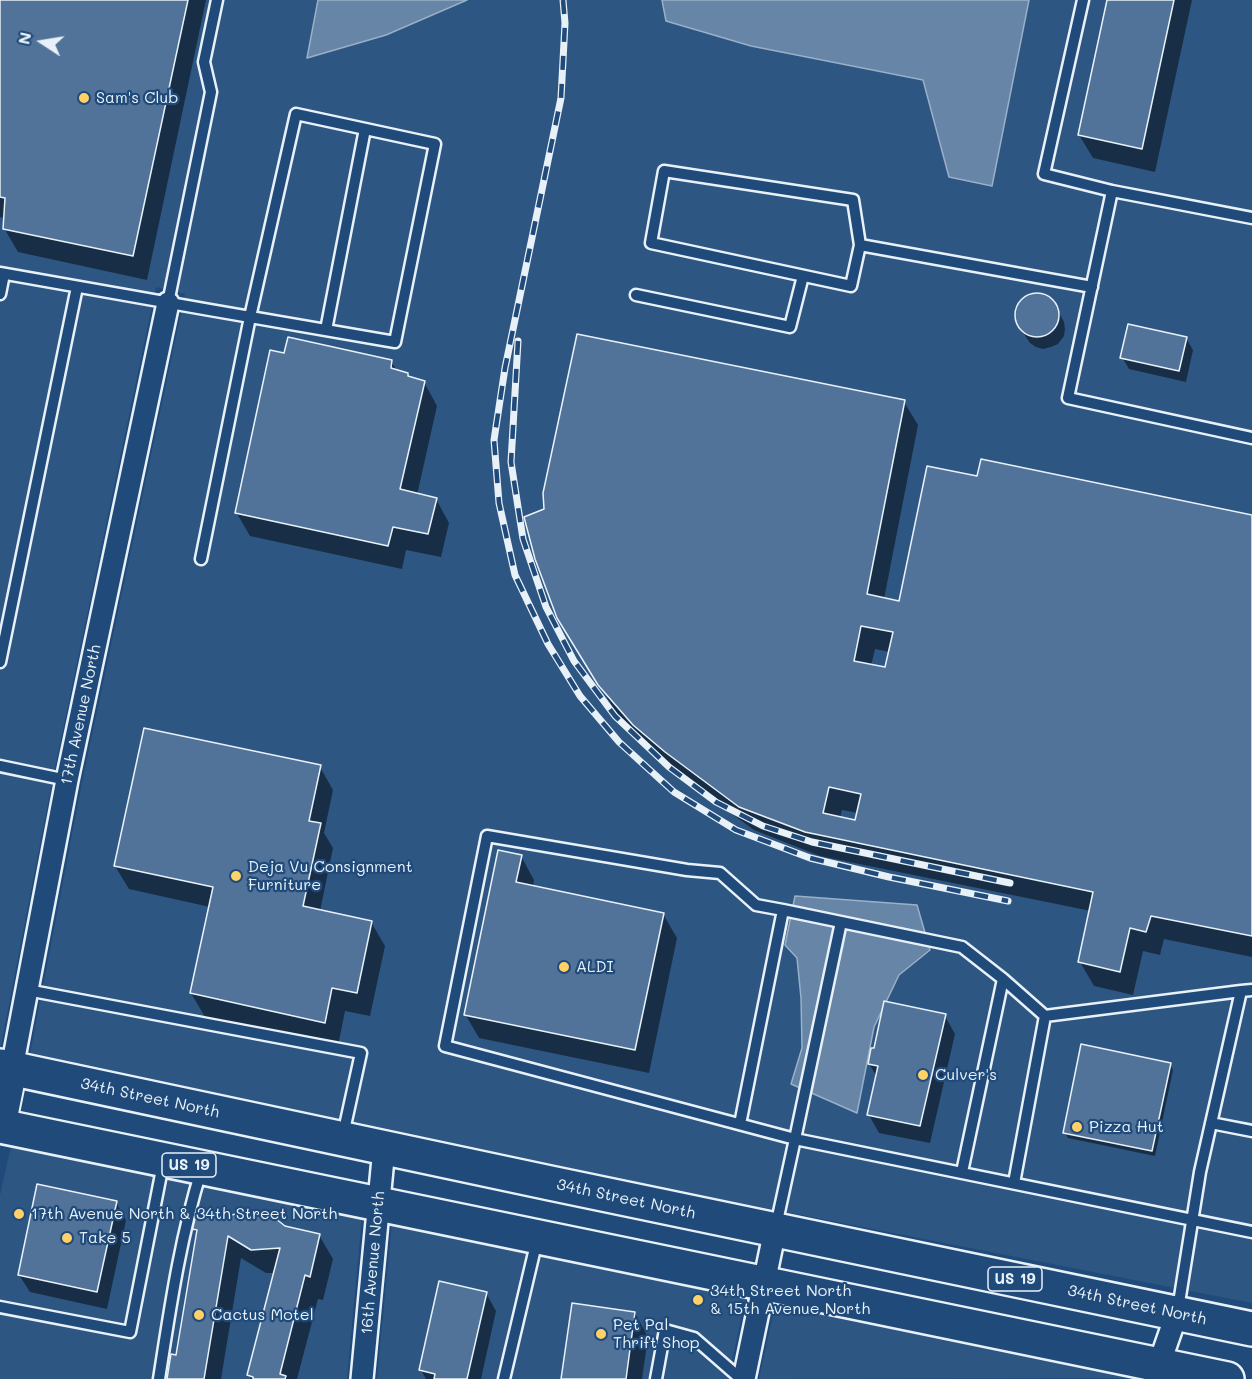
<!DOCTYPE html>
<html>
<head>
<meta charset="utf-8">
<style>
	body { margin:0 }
	#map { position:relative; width:1252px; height:1379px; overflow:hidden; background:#1f4a7a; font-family:Mali,sans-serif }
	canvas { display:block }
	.north { position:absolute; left:12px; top:12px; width:60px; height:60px; -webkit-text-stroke:4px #1f4a7a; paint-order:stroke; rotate:282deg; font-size:16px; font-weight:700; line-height:24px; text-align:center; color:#e8f1f8 }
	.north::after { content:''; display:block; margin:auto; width:21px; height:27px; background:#e8f1f8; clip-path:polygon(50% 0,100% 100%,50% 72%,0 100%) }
</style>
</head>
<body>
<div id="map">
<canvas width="1252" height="1379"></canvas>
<div class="north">N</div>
</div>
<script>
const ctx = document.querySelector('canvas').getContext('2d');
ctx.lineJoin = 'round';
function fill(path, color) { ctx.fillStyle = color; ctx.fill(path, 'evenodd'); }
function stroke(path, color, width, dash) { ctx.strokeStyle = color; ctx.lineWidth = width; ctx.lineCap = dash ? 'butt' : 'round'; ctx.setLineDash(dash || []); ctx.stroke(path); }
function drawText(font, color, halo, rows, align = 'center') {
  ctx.font = font + ' Mali,sans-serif'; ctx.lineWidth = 4.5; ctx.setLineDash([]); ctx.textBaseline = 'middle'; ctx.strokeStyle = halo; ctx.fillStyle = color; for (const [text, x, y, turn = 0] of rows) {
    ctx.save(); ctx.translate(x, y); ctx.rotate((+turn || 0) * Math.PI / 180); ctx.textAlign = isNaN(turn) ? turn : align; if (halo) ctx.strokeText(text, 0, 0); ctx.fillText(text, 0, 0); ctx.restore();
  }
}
fill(new Path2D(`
	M0 0H318L308 57 386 35 467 0H662L666 21 751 46 923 80 949 177 992 186 1029 0H1252V1303L330 1123 29 1059 82 783 185 294 156 287 53 777 0 1051ZM930 950 899 975 874 1028 857 1112 791 1084 802 1048 801 998 797 958Z
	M12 1142 362 1216 347 1379H0V1195Z
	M392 1222 746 1296 728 1379H377Z
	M776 1302 1138 1378 759 1379Z`), '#2e5683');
const water = new Path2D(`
	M318 0H467L386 35 307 58Z
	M662 0H1029L992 186 949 177 923 80 751 46 666 21Z
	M795 896 917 905 930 950 899 975 874 1027 857 1113 791 1084 802 1048 801 998 797 958 785 945Z`);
fill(water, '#6685a7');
stroke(water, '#9ab0c7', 1.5);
fill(new Path2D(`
	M0 0H206L147 280 18 252 4 228 5 218 0 217Z
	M1109 0H1192L1155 172 1093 158 1079 135Z
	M1037 294 1045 295 1053 302 1064 322 1065 329 1064 336 1058 344 1051 347 1043 349 1036 347 1030 343 1018 325 1016 318 1017 307 1021 301 1027 297Z
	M1186 338 1193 350 1186 382 1129 369 1122 357Z
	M285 354 391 361 397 371 409 378 424 382 437 406 417 495 436 499 449 523 441 557 406 550 402 569 250 536 236 512Z
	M904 402 918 425 884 599 900 602 978 478 1252 516V957L1164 939 1160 955 1143 951 1133 995 1094 986 1080 962 1091 911 820 856 754 830 680 776 649 748 614 709 573 642ZM875 649 890 652 886 669 871 666ZM842 810 858 813 856 821 840 818Z
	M320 767 333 790 324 833 333 848 320 911 371 922 385 946 370 1016 345 1011 338 1046 205 1017 191 993 210 907 129 889 115 866Z
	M521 856 534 880 533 887 663 914 677 938 649 1073 479 1038 465 1014Z
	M945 1016 955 1034 930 1143 879 1133 869 1115 877 1077 869 1064Z
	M1170 1064 1173 1070 1155 1156 1068 1138 1065 1133Z
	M116 1202 126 1220 107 1309 30 1292 19 1275Z
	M285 1228 319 1235 333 1259 323 1300 318 1299 297 1379H251L249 1375 275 1273H266L241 1258 221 1379H168L177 1357 198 1236 194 1229Z
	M486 1293 496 1311 481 1379H426L421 1370Z
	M635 1313 648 1337 642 1379H562Z`), '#0007');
const building = new Path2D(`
	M0 0H188L133 256 3 229 5 198 0 197Z
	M1107 0H1174L1142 149 1078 135Z
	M1015 315a22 22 0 1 1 44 0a22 22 0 1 1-44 0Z
	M1128 324 1187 337 1179 371 1120 358Z
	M577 334 905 400 867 594 899 601 927 466 977 476 981 459 1252 515V936L1151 916 1146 932 1130 928 1120 972 1078 962 1093 892 805 832 739 807 665 752 633 725 598 685 557 618 535 559 524 517 544 509 543 493ZM861 626 893 632 885 667 854 661ZM829 787 861 794 855 820 823 813Z
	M288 337 392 360 391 368 408 373V376L425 381 400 489 437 498 428 534 393 527 388 546 235 513 270 350 284 353Z
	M144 728 321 765 309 821 321 823 303 906 372 921 357 993 332 988 325 1023 190 993 213 887 114 866Z
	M498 850 522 855 516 882 664 913 635 1050 464 1015Z
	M884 1001 946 1014 920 1126 867 1115 878 1066 868 1064 871 1048H874Z
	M1081 1044 1171 1063 1152 1151 1063 1133Z
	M37 1184 117 1201 97 1292 18 1275Z
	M197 1209 230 1215 253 1212 271 1215 285 1226 320 1234 310 1277 305 1275 280 1374 286 1376 285 1379H253V1377L247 1375 280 1248 251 1250 228 1236 204 1379H167L171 1354 176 1355 197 1230 192 1229Z
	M439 1281 487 1292 467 1379H434L435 1374 419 1370Z
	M572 1303 635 1312 626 1379H561Z`);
fill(building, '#517399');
stroke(building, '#e8f1f8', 1.5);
const lane = new Path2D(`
	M1083 0 1044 174 1112 191
	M1252 218 1112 191 1068 398 1252 438
	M860 245 851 286 651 243 664 171 853 200 860 245 1092 287
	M0 273C132 297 263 319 395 342L435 144 296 114 250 317 201 559
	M0 294 4 274
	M636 295 790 327 803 276
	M168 303 211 92 204 62 217 0
	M326 330 365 129
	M0 662 77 287
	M0 766 67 780
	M783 910 962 947 1003 979 1045 1016
	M27 990 361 1053 343 1135
	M1211 1123 1252 1131
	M740 1124 783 910 756 905 720 873 687 870 487 836 445 1046 795 1139 841 922
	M962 1172 1003 979
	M1014 1183 1045 1016 1241 991
	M776 1226 795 1139 1252 1232
	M0 1307 130 1332 163 1164
	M1178 1309 1200 1172 1241 991 1252 990
	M159 1379C170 1309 180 1239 201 1171
	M504 1379 537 1240
	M656 1379 665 1330 694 1338 741 1379`);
const street = new Path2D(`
	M12 1068 67 780 168 303
	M1155 1376 1177 1313
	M362 1379 384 1148
	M744 1379 775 1230`);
const secondary = new Path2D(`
	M0 1127 12 1068`);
const highway = new Path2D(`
	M0 1066 550 1183 1252 1329
	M0 1126 1227 1379`);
stroke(lane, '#e8f1f8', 15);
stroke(street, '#e8f1f8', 26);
stroke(secondary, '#e8f1f8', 34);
stroke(highway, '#e8f1f8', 38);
stroke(lane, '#1f4a7a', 10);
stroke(street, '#1f4a7a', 21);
stroke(secondary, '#1f4a7a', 30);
stroke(highway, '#1f4a7a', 33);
const rail = new Path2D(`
	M563 0 565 23 561 98 505 368 494 440 499 503 515 575 548 644 580 696 619 742 674 792 736 830 810 858 889 877 1008 901
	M518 341 511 462 523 539 546 607 574 661 615 716 669 767 716 802 763 826 812 842 1010 883`);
stroke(rail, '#e8f1f8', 7);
stroke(rail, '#1f4a7a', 4.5, [14]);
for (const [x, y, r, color] of [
	[84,98,6,"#ffd166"],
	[236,876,6,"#ffd166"],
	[564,967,6,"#ffd166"],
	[923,1075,6,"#ffd166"],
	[1077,1127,6,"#ffd166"],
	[19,1214,6,"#ffd166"],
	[67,1238,6,"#ffd166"],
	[698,1300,6,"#ffd166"],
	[199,1315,6,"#ffd166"],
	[601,1334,6,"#ffd166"]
]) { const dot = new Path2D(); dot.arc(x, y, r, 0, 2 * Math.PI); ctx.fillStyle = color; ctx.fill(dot); stroke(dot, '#1f4a7a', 2); }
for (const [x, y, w] of [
	[189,1165,54],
	[1015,1279,54]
]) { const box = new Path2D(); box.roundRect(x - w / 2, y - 12, w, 24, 4.5); ctx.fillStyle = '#1f4a7a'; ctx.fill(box); stroke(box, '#e8f1f8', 1.5); }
drawText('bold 15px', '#e8f1f8', null, [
	["US 19",189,1165],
	["US 19",1015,1279]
]);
drawText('16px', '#e8f1f8', '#1f4a7a', [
	["Sam's Club",96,98],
	["Deja Vu Consignment",248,867],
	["Furniture",248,885],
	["ALDI",576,967],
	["Culver's",935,1075],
	["Pizza Hut",1089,1127],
	["17th Avenue North & 34th Street North",31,1214],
	["Take 5",79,1238],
	["34th Street North",710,1291],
	["& 15th Avenue North",710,1309],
	["Cactus Motel",211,1315],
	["Pet Pal",613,1325],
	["Thrift Shop",613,1343]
], 'left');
drawText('16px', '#e8f1f8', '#1f4a7a', [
	["17th Avenue North",81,715,-78],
	["34th Street North",150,1098,12],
	["34th Street North",626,1199,12],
	["16th Avenue North",373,1263,-85],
	["34th Street North",1137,1305,12]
]);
</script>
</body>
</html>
